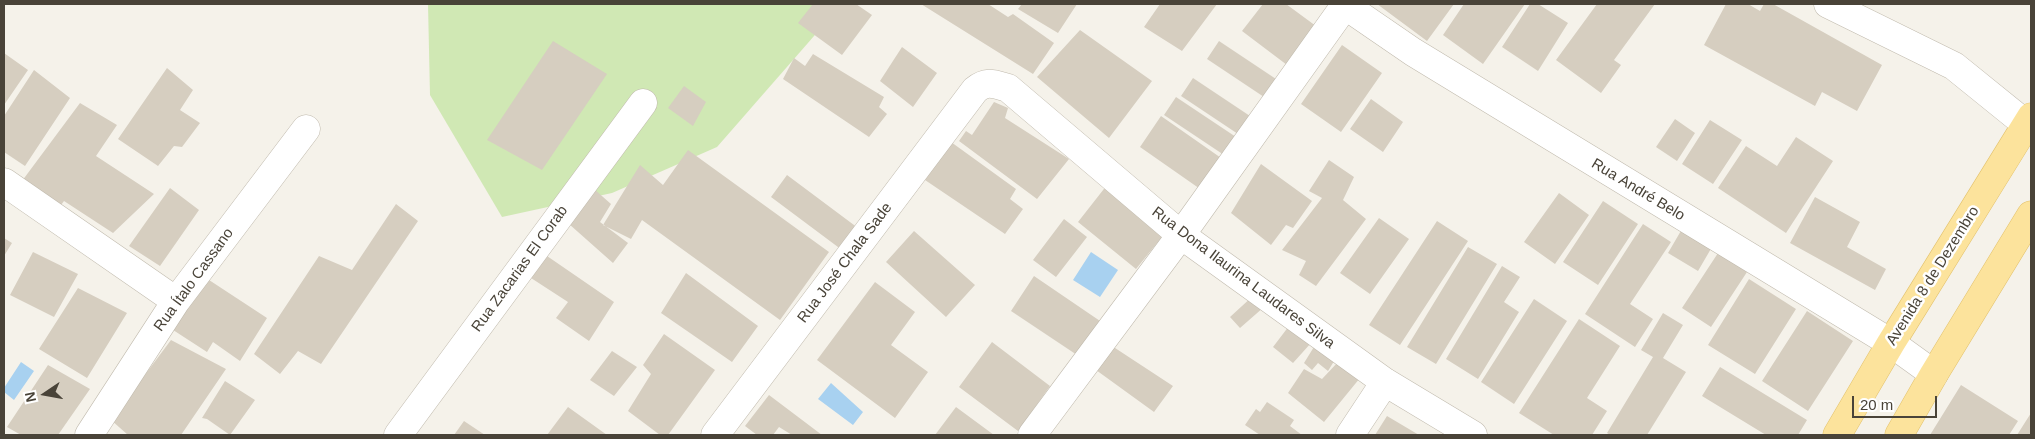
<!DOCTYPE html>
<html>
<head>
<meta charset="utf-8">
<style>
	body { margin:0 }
	#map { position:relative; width:2035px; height:439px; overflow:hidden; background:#f5f2ea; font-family:Arial,sans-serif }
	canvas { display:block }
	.frame { position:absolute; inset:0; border:5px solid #494338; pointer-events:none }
	.north { position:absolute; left:20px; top:369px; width:50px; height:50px; -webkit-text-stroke:4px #fff; paint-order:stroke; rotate:258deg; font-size:14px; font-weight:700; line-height:20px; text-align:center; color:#494338 }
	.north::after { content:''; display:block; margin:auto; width:18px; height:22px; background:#494338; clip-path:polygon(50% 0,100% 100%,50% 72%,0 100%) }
	.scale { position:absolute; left:1852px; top:396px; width:85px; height:22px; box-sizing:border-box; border:2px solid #494338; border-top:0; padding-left:6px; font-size:15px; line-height:18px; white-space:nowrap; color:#494338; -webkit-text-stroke:4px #fff; paint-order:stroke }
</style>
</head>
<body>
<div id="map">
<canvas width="2035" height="439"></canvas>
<div class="frame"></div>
<div class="north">N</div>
<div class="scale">20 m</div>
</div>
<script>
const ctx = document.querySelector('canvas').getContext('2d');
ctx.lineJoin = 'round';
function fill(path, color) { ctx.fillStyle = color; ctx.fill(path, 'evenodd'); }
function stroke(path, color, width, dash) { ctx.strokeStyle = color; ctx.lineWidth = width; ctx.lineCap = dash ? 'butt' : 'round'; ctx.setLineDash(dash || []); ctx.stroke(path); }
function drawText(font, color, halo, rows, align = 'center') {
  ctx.font = font + ' Arial,sans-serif'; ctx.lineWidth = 5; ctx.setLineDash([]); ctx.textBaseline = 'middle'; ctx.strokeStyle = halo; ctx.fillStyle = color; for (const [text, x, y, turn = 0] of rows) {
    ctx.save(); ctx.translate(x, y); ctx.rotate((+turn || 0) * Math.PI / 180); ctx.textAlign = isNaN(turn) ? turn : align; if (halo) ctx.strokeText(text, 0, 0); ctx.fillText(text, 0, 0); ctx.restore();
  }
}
fill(new Path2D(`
	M428 4H842L717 147 612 193 502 217 430 95Z`), '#d0e8b4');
fill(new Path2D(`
	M1091 252 1118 270 1100 297 1073 280Z
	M21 362 34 371 14 400 4 392V388Z
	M831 383 863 412 853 425 818 399Z`), '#a8d1f0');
fill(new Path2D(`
	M813 4H856L872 15 842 55 798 23Z
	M921 4H988L1008 17 1013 14 1054 43 1033 74Z
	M1022 4H1077L1058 33 1018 9Z
	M1160 4H1217L1182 51 1144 27Z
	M1263 4H1286L1320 29 1291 68 1242 31Z
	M1377 4H1454L1427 41Z
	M1464 4H1525L1483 64 1443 35Z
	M1530 4H1538L1568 23 1538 71 1502 47Z
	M1597 4H1655L1614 60 1621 65 1601 93 1556 60Z
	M1726 4H1748L1760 11 1764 4H1773L1882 65 1857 111 1822 92 1815 106 1704 45Z
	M1080 30 1152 81 1109 138 1037 77Z
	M553 41 607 74 542 170 487 140Z
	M1219 41 1282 83 1270 101 1207 59Z
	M1342 45 1382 73 1341 132 1301 104Z
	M902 47 937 73 913 107 880 81Z
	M4 53 28 70 4 105Z
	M813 54 884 97 879 107 887 114 869 137 783 79 794 58 805 66Z
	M167 68 193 90 180 110 200 123 182 147 174 146 158 166 118 139Z
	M34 70 70 98 25 166 4 152V116Z
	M1193 78 1256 120 1244 138 1181 96Z
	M684 86 706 102 693 126 668 108Z
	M1176 97 1239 139 1227 157 1164 115Z
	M1371 99 1403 122 1383 152 1350 129Z
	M994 102 1008 108 1005 118 1069 159 1037 199 959 141 966 131 972 135Z
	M80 103 117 125 96 156 154 194 113 233 64 201 61 205 22 181Z
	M1161 116 1224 160 1203 191 1140 147Z
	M1675 119 1695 133 1677 161 1656 147Z
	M1710 120 1742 140 1713 184 1682 164Z
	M1796 137 1833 161 1786 233 1718 188 1746 146 1777 166Z
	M951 142 1016 189 1010 199 1023 209 1005 234 925 180Z
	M688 150 829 252 780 320 642 220 631 239 603 225 640 165 663 185Z
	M1329 160 1354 177 1343 200 1366 219 1316 286 1299 275 1306 261 1282 250 1322 198 1309 191Z
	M1261 164 1312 201 1293 228 1286 225 1271 245 1231 213Z
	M787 175 862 231 846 253 771 197Z
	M1107 185 1166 232 1136 269 1078 222Z
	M170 188 199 210 160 266 129 246Z
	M594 189 611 204 600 222 628 243 613 263 569 224Z
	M1559 193 1589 215 1555 264 1524 242Z
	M1815 197 1860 222 1847 247 1886 269 1875 290 1790 243Z
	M1603 201 1638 224 1598 285 1563 262Z
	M396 204 418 221 321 364 298 351 280 374 254 354 319 256 352 270Z
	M1379 218 1409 239 1370 294 1340 273Z
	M1064 219 1087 237 1056 277 1033 260Z
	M1437 221 1468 241 1400 345 1369 325Z
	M1643 224 1671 242 1630 304 1653 319 1635 347 1585 314Z
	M1682 229 1712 247 1698 271 1668 253Z
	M914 231 975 285 946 317 886 262Z
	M4 238 12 243 4 256Z
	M1468 247 1497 264 1436 364 1407 347Z
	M33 252 78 274 54 317 10 295Z
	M1718 253 1747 272 1711 327 1682 308Z
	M547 256 614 302 589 341 556 318 568 302 531 278Z
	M1502 266 1520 277 1504 302 1519 312 1478 379 1446 359Z
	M686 273 758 326 732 362 661 313Z
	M1034 276 1103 323 1080 357 1011 311Z
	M206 278 267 318 240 361 213 342 207 352 170 328Z
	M1749 279 1796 309 1755 374 1708 345Z
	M875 282 915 312 891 345 928 372 895 418 817 360Z
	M78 288 127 313 87 378 39 349Z
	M1254 295 1264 307 1240 328 1230 317Z
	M1534 299 1567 321 1514 404 1481 382Z
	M1807 311 1853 341 1808 411 1762 381Z
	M1663 313 1683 325 1663 358 1686 372 1647 435H1610L1607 433 1653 357 1641 350Z
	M1579 319 1620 346 1587 398 1607 411 1592 435H1554L1519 413Z
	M1289 326 1311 343 1293 363 1273 347Z
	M664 334 715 370 668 435H660L628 411 651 374 643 365Z
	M171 340 226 369 181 435H128L111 420Z
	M992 342 1050 386 1018 431 959 387Z
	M1317 342 1336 358 1328 371 1318 363 1312 370 1304 363Z
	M1112 346 1173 386 1154 412 1096 370Z
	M612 351 637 367 614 396 590 380Z
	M1339 361 1360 378 1324 422 1288 393 1304 369 1322 379Z
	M48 365 90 389 58 435H21L7 427Z
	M1720 367 1807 420 1798 435H1766L1702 396Z
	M225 381 255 400 230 435 207 419 202 418Z
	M1961 385 2018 421 2009 435H1930Z
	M769 395 822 435H792L779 427 773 435H757L745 426Z
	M1267 402 1294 420 1290 426 1302 435H1260L1245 425 1256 409 1260 412Z
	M568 407 607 435H547Z
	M956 407 994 435H935Z
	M2031 413V435H2017Z
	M1387 416 1419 435H1375Z
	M464 421 485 435H454Z`), '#d6cec0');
const minor = new Path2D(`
	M1343 4 1413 52 1891 343 1934 374
	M1828 4 1954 66 2027 125
	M4 182 176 301
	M89 435 176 301 306 129
	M398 435 643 103
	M715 435 975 90C987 80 994 84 1008 88L1181 235 1385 382 1473 435
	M1032 435 1181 235 1346 4
	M1350 435 1385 382`);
const major = new Path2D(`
	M1837 435 1891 343 2031 117
	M1899 435 1934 374 2031 215`);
stroke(minor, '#c0baad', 29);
stroke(major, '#e2c16b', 29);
stroke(minor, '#fff', 28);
stroke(major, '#fce39c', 28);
drawText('15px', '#494338', '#fff', [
	["Rua André Belo",1638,190,31],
	["Rua José Chala Sade",845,263,-53],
	["Rua Zacarias El Corab",520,269,-54],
	["Avenida 8 de Dezembro",1933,276,-58],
	["Rua Dona Ilaurina Laudares Silva",1243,278,37],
	["Rua Ítalo Cassano",194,280,-54]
]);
</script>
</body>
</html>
